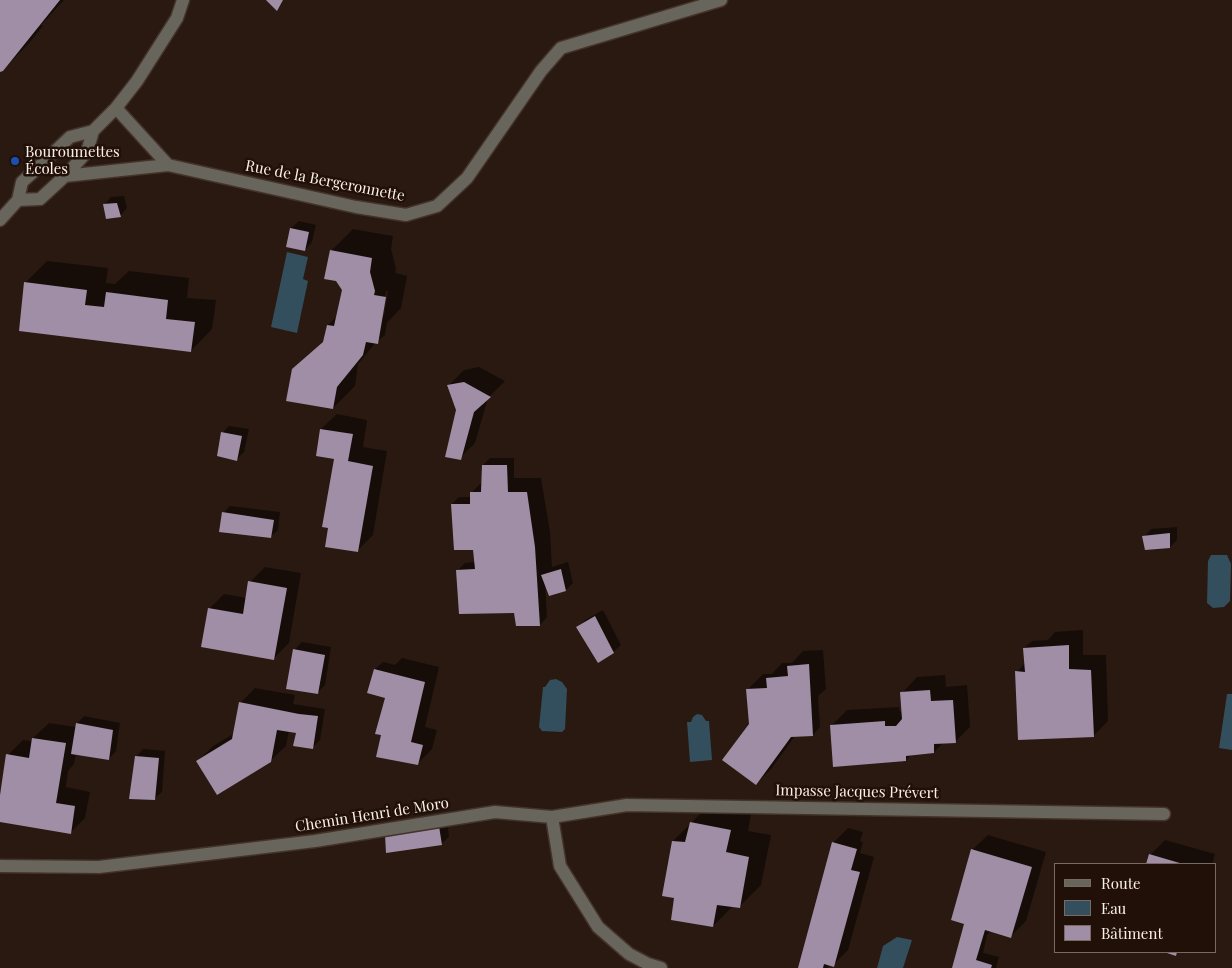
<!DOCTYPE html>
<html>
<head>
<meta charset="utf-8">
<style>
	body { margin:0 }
	#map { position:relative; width:1232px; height:968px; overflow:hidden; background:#2a1910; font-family:"Playfair Display",serif }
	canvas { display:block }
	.legend { position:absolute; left:1054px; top:863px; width:162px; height:90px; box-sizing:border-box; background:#201007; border:1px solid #786961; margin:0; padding:6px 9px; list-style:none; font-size:15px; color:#fbefe9 }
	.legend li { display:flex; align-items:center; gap:10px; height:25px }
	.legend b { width:25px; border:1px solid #786961 }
</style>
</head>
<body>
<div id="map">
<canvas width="1232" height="968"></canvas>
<ul class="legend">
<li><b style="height:6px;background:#68655c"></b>Route</li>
<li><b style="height:14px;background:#334e5c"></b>Eau</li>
<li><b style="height:14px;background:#9f8ea6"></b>Bâtiment</li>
</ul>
</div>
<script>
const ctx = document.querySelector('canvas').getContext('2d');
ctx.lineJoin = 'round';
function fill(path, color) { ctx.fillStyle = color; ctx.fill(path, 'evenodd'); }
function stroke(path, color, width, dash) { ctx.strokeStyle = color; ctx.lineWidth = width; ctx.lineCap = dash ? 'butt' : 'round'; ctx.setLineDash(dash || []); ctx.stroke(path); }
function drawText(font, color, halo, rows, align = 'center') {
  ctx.font = font + ' "Playfair Display",serif'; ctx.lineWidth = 5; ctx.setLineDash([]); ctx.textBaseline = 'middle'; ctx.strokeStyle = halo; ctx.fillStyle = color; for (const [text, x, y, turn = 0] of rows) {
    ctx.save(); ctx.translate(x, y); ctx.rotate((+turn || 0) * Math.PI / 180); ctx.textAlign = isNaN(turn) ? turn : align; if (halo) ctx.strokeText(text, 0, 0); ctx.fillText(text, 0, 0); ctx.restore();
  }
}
fill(new Path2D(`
	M287 252 308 257 303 279 308 281 297 333 271 327Z
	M1211 555H1227L1231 564 1230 601 1224 607 1213 608 1207 603 1208 561Z
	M556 679 562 682 567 689 565 729 562 732 542 731 539 727 543 687H545L550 680Z
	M1227 694H1232V750L1219 748Z
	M697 714 702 715 706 721H709L712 760 690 762 687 722H691L693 717Z
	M897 937 912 940 903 968H877L883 946Z`), '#334e5c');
fill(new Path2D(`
	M0 0H64L41 25 43 26 30 42 3 70H0Z
	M124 196 127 208 120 216 104 205 111 197Z
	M299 221 316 225 312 242 305 250 291 228Z
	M353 229 393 236 391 249 396 269 395 273 407 276 401 308 387 323 385 335 376 342 358 364 355 386 333 408 325 341 328 325 335 318H337L344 290 331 251ZM386 291H388L384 315 381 318Z
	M47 261 108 268 106 283 115 284 129 271 189 278 187 298 216 300 212 329 191 351 25 283Z
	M479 367 505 381 488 398 475 443 460 458 457 410 449 385 464 370Z
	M337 414 367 420 363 447 387 451 373 535 358 550 336 458 317 455 321 429Z
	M229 426 249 429 244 452 237 459 222 433Z
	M490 458H514V478H541L550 532 552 567 568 562 573 583 566 590 545 583 547 617 540 625 515 612 458 570 465 563 475 562 474 548 452 504 459 497H471V493L483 481V465Z
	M230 506 280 512 278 530 270 537 223 513Z
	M1177 527V540L1170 547 1144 537 1151 529Z
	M265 567 301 573 289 643 274 658 209 609 224 594 247 598 250 582Z
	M603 610 621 645 613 652 578 627 585 620Z
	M1083 630V655H1106L1108 721 1093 736 1017 672 1025 663 1024 648 1032 641 1048 640 1055 632Z
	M302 642 331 647 325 685 317 693 294 650Z
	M823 650 826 689 818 696 820 727 813 735 795 736 771 769 756 784 748 689 763 674H772L782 663H792L803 651Z
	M402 658 439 667 425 727 437 730 432 749 417 764 382 734 386 697 375 669 383 662 395 665Z
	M945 675 946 687 967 685 970 727 955 742 943 743 934 752 912 754 906 760 832 725 847 710 899 707 900 712H903L902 693 917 677Z
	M255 688 295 695 293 704 325 709 320 740 312 748 297 732 289 730 286 746 270 761H198L213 746 235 733 240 703Z
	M84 716 120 723 116 751 109 759 76 754 74 764 68 771 66 787 90 792 85 818 70 833 0 821V791H2L8 755 23 740 33 741V738L49 723 76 727 77 724Z
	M143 749 165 751 162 792 154 799 136 757Z
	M713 801 752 808 748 831 771 835 761 885 739 907 733 906 713 926 676 897 673 841Z
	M447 820 449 837 441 844 387 836Z
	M848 828 863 832 860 841 863 842 860 853 874 857 848 950 833 965 829 964 828 968H799L833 843Z
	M988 835 1046 852 1026 921 1011 936 991 931 987 935 983 953 999 957 996 968H953L965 923 972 850Z
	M1165 840 1215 854 1212 864H1147L1150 855Z`), '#0007');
fill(new Path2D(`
	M0 0H60L3 71 0 72Z
	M266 0H283L277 11Z
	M117 203 121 217 106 219 103 204Z
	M290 228 309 232 305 251 286 247Z
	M330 250 372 258 370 272 375 291 374 295 386 297 378 344 366 342 363 355 337 387 333 409 286 401 292 369 323 342 327 325 334 326 342 290 336 281 324 279Z
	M24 282 87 290 85 305 104 307 106 292 168 300 166 319 195 322 191 352 19 331Z
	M464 382 491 397 474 412 461 460 445 457 456 410 447 385Z
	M320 429 353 434 348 461 373 466 358 552 325 547 328 528 322 527 334 459 316 456Z
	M221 432 242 436 237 461 217 456Z
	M482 465H507L508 492H527L535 547 540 626H516L514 613 459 614 456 570 475 569 473 550H454L451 504H470V492H481Z
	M222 512 274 520 271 538 219 532Z
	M1170 533V548L1145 550 1142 536Z
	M561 569 566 591 549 596 541 575Z
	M248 581 287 588 274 660 201 647 208 608 243 614Z
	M595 616 614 653 598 663 576 627Z
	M1069 645V669L1091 670 1094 737 1018 740 1015 671 1025 672 1023 648Z
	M293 649 325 655 318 694 286 689Z
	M809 664 813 736 791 737 756 785 722 760 749 724 746 689 767 688 766 678 788 676 787 666Z
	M374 669 425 682 411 742 423 745 418 765 376 757 381 735 375 734 385 698 367 693Z
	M930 690 931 701 953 700 956 743 934 744V753L906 756V761L833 767 830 725 885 721V726H896L902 719 900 692Z
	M239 702 299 714 318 716 313 749 293 746 296 733 277 730 271 762 217 795 196 761 232 739Z
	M76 723 113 730 109 760 71 754Z
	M32 738 66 743 56 803 75 806 71 834 0 822V795L6 754 29 758Z
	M135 756 159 758 155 800 129 799Z
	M690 822 731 830 726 852 749 857 740 908 717 905 713 927 671 920 674 898 662 896 672 841 685 842Z
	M439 826 442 845 386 853 385 835Z
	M832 842 857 849 851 870 860 872 834 967 824 964 823 968H798Z
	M971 849 1032 867 1011 938 985 930 976 960 992 965 991 968H952L964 924 951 920Z
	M1149 854 1183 864H1146Z
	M1164 952H1177L1176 956Z`), '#9f8ea6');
const minor = new Path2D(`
	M116 108 168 165
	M65 176 168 165 356 207 406 215 437 206 467 178 541 71 561 48 721 0
	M18 200 40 199 65 176 87 152 93 131 116 108 137 81 177 18 183 0
	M0 220 18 200 22 182 31 174 70 137 93 131
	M552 817 560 866 598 927 629 954 648 964 661 968
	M0 866 99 867 315 841 495 812 552 817 627 805 1164 814`);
stroke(minor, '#43332a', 15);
stroke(minor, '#68655c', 12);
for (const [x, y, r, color] of [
	[15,161,5,"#1a4fb4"]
]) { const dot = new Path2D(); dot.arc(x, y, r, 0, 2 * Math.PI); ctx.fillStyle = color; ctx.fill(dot); stroke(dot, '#201007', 2); }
drawText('15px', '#fbefe9', '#201007', [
	["Bouroumettes",25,152],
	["Écoles",25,169]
], 'left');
drawText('15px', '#fbefe9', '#201007', [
	["Rue de la Bergeronnette",325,181,11],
	["Impasse Jacques Prévert",857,792,1],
	["Chemin Henri de Moro",372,815,-9]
]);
</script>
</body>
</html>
